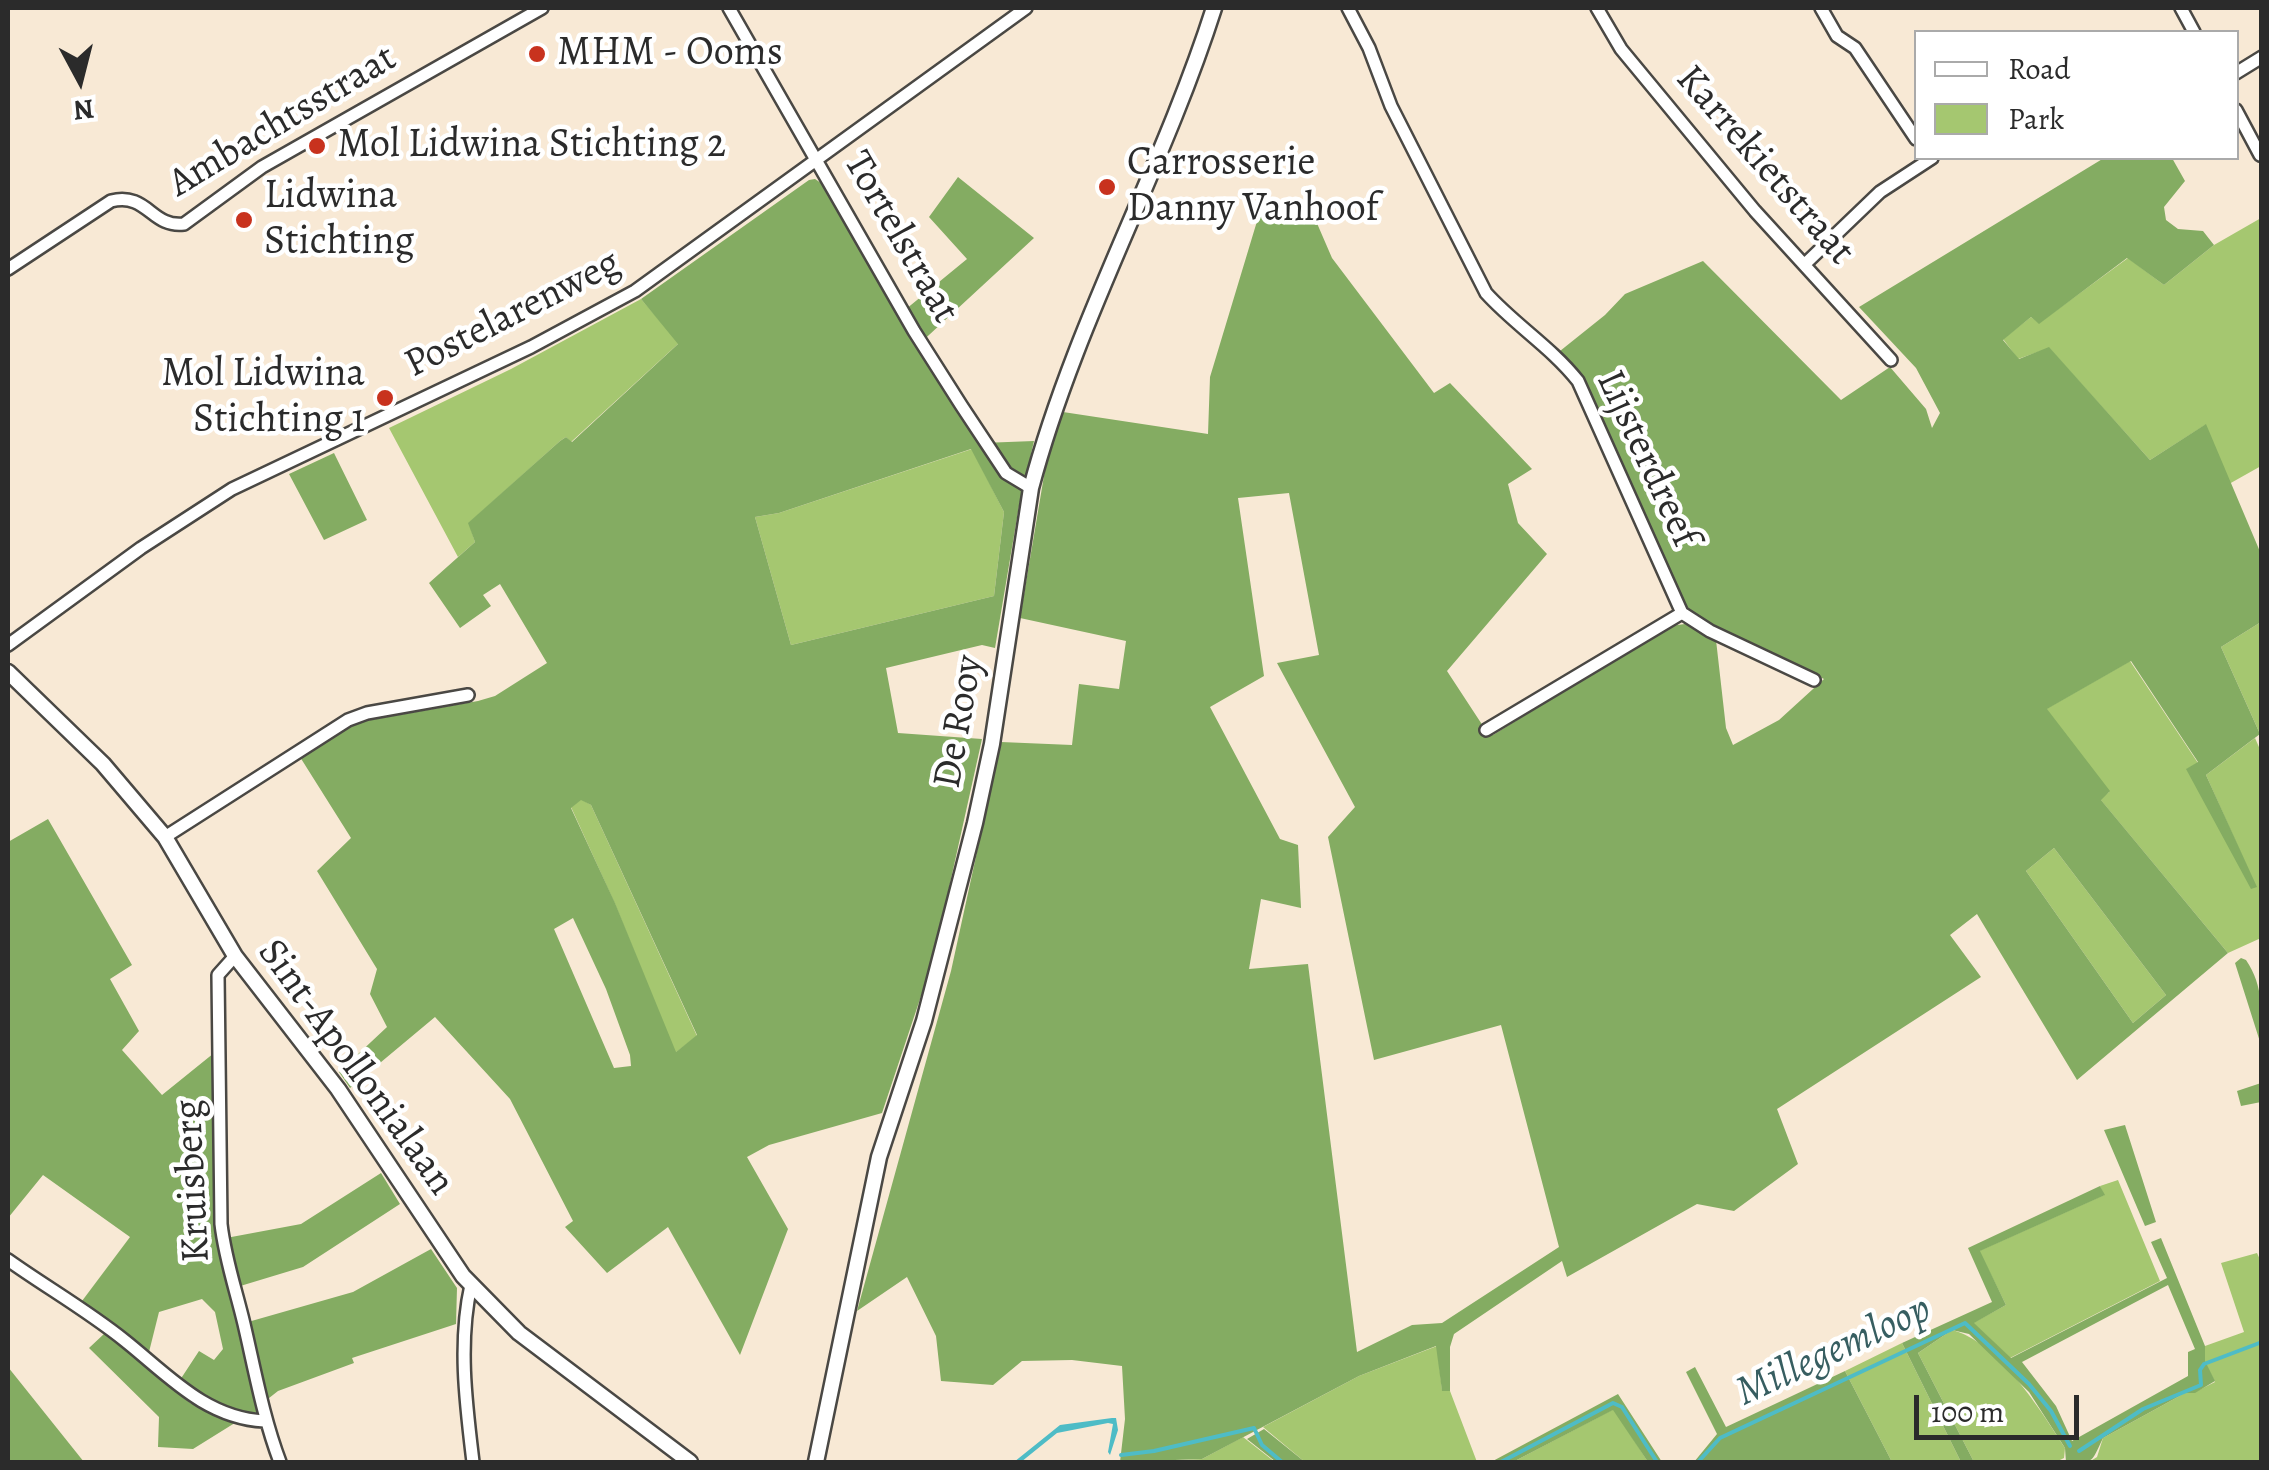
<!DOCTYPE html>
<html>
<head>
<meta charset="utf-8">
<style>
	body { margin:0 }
	#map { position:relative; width:2269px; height:1470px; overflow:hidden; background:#f8e9d5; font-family:Alegreya,serif }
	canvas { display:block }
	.frame { position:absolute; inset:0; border:10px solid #2b2b2b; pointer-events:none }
	.legend { position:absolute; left:1914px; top:30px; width:325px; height:130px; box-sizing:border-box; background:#fff; border:2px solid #aaa; margin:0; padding:12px 18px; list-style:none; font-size:30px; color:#2b2b2b }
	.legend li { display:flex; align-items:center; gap:20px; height:50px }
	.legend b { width:50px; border:2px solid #aaa }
	.north { position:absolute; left:30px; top:30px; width:100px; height:100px; -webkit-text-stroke:8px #fff; paint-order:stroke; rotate:173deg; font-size:28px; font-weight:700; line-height:40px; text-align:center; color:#2b2b2b }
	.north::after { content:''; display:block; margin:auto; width:35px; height:45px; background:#2b2b2b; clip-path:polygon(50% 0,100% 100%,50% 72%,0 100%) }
	.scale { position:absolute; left:1914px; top:1395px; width:165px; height:45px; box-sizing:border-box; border:5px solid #2b2b2b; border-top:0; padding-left:12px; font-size:30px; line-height:35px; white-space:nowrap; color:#2b2b2b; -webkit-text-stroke:8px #fff; paint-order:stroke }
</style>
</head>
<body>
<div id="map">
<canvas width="2269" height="1470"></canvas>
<div class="frame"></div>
<ul class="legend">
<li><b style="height:12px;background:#fff"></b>Road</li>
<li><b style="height:28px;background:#a5c770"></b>Park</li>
</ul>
<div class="north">N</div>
<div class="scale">100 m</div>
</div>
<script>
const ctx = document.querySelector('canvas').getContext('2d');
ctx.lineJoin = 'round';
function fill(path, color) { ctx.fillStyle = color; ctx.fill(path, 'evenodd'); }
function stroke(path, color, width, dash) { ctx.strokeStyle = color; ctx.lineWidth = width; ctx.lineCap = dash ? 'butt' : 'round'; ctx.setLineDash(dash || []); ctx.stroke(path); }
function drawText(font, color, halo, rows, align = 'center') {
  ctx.font = font + ' Alegreya,serif'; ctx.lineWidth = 9; ctx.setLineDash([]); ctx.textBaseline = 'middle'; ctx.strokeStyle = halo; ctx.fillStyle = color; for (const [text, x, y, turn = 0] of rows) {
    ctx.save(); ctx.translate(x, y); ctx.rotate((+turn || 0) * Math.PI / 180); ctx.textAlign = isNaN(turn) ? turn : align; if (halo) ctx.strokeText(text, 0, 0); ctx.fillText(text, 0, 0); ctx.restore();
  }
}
fill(new Path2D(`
	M2261 218V466L2229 484 2205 425 2150 460 2049 348 2018 359 2003 339 2031 317 2039 323 2128 258 2164 285 2214 245Z
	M641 299 679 343 571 442 566 437 560 441 469 523 475 542 458 557 389 428 511 369Z
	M972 449 1004 512 994 596 791 645 755 517 779 513Z
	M2261 622 2262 734H2260L2221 647Z
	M2130 661 2198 763 2187 769 2256 887 2206 775 2255 738 2262 754 2261 938 2228 953 2100 799 2109 792 2046 709Z
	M581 799 591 805 697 1036 675 1053 615 904 571 807Z
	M2054 848 2166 995 2133 1023 2026 871Z
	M2118 1180 2160 1281 2010 1358 1973 1323 2006 1305 1979 1251 2104 1195 2100 1186Z
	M2257 1253 2262 1264 2261 1462H2089L2097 1457 2103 1438 2185 1393 2195 1392 2215 1382 2204 1361 2205 1346 2244 1332 2221 1263Z
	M1952 1330C1997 1341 2041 1410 2065 1448L2064 1458 2056 1462H1974L1918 1353Z
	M1902 1343 1961 1462H1892L1845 1371Z
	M1437 1346 1442 1390 1450 1391 1477 1462H1305L1263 1427 1359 1376Z
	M1614 1409 1648 1462H1513Z
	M1243 1437 1275 1462H1141L1202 1459Z`), '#a5c770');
fill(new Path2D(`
	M2104 158H2172L2185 181 2164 207 2166 220 2178 229 2203 231 2214 245 2164 285 2127 258 2039 324 2031 317 2003 340 2019 359 2049 347 2150 460 2206 424 2261 554V622L2221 647 2260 734 2206 775 2257 887 2251 889 2186 769 2198 762 2131 661 2047 709 2110 791 2101 800 2228 953 2077 1080 1977 914 1950 935 1981 977 1777 1109 1798 1164 1734 1211 1697 1204 1567 1277 1562 1261 1454 1334 1450 1347V1391H1442L1436 1346 1359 1376 1202 1459 1120 1462 1125 1419 1122 1366 1072 1360 1022 1361 993 1385 941 1381 936 1336 907 1277 857 1311 951 971 1001 742 1072 745 1079 684 1119 689 1126 641 1020 618 1046 464 1063 412 1208 434 1210 377 1261 208 1316 221 1332 258 1434 393 1450 383 1532 469 1508 484 1518 523 1547 554 1447 671 1483 726 1493 735 1670 626 1685 624 1716 640 1726 728 1733 745 1779 720 1824 679 1690 613 1582 377 1560 351 1605 315 1625 294 1703 261 1841 400 1890 367 1926 409 1932 428 1940 413 1916 368 1859 307ZM1289 493 1319 655 1277 663 1355 807 1328 837 1374 1060 1501 1025 1559 1247 1442 1323 1412 1325 1357 1352 1308 964 1249 969 1261 899 1301 908 1298 845 1280 839 1210 707 1264 676 1238 498ZM2054 848 2166 995 2133 1023 2026 871Z
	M958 177 1034 238 916 347 982 443 1034 441 1019 506 995 648 982 645 886 668 898 733 982 739 933 960 882 1113 769 1145 747 1157 788 1229 740 1355 668 1227 607 1273 565 1227 573 1221 510 1099 435 1017 350 1088 339 1072 387 1027 370 994 377 969 317 871 351 838 300 757 359 722 478 701 495 696 547 663 500 584 483 595 491 606 460 628 429 583 475 542 468 523 560 441 566 437 572 442 678 344 641 299 809 180 815 179 824 185 900 314 967 259 929 217ZM971 449 1004 512 994 596 791 645 755 517 779 513ZM581 800 591 805 697 1035 676 1052 615 903 571 808ZM573 918 606 989 630 1055 631 1066 614 1068 554 929Z
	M334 453 367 520 324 540 289 474Z
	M48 819 132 965 110 979 139 1031 122 1050 162 1095 214 1053 221 1263 238 1322 257 1414 250 1417 219 1405 180 1380 199 1351 214 1360 223 1349 215 1312 202 1299 159 1312 149 1352 82 1301 130 1237 43 1175 8 1218V842Z
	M2241 958 2246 960C2264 986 2262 1015 2261 1045L2235 963Z
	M2261 1083V1102L2241 1106 2237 1091Z
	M2125 1125 2156 1222 2145 1226 2104 1130Z
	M381 1173 400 1204 303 1267 237 1287 226 1238 301 1224Z
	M2100 1186 2105 1195 1980 1251 2006 1305 1974 1323 2011 1358 2167 1278 2151 1242 2161 1238 2205 1346V1361L2215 1381 2195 1393H2185L2103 1438C2091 1463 2095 1463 2066 1462L2065 1448 2029 1392 1969 1334 1952 1330 1918 1353 1974 1462H1961L1902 1343 1992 1302 1968 1248ZM2168 1285 2195 1349 2188 1352V1376L2072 1441 2056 1406 2022 1362Z
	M431 1249 457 1288 456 1324 352 1358 354 1363 278 1391 264 1402 248 1322 353 1292Z
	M105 1333 190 1403 238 1421 193 1449 158 1447 159 1417 89 1348Z
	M8 1367 84 1462H8Z
	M1695 1367 1726 1427 1845 1371 1892 1462H1694L1717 1434 1686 1372Z
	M1618 1394 1662 1462H1648L1613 1410 1513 1462H1491Z
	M1264 1429 1305 1462H1276L1247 1439Z`), '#84ac62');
fill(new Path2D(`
	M1112 1418H1116L1118 1430 1110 1455 1108 1452 1113 1424 1108 1423 1057 1433 1021 1462H1014L1060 1425Z`), '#4ebcc6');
stroke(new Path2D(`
	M2079 1451 2143 1409 2201 1385 2200 1370 2204 1364 2262 1342
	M1121 1455 1154 1451 1254 1428 1262 1445 1282 1462
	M1501 1462 1613 1403 1622 1407 1657 1462
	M1698 1462 1720 1438 1965 1323 2029 1384 2051 1411 2070 1446`), '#4ebcc6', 4);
const minor = new Path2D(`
	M729 8 914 331 961 405 1006 473 1031 488
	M1348 8 1369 48 1391 106 1486 293C1515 325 1551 347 1578 381L1682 613 1710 631 1814 680
	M1597 8 1621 49 1755 211 1891 360
	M1821 8 1837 36 1855 48 1916 139
	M2181 8 2194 32
	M2236 73 2262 57
	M2236 110 2260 155
	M1805 264 1880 192 1932 158
	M8 269 111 201C148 192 151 228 184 224L262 167 542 8
	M8 645 141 548 232 489 531 347 635 291 1026 8
	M1486 730 1682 613
	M165 837 348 720 367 713 468 695
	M235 956 218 975 221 1224C225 1259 236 1290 244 1324 255 1371 263 1417 280 1462
	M8 1260C46 1287 88 1311 124 1340 167 1374 205 1418 264 1421
	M471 1285C458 1343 466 1404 473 1462`);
const tertiary = new Path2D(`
	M8 672 103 764 165 837 235 956 338 1089 463 1276 519 1333 690 1462
	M816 1462 879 1157 924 1021 975 823 992 744 1031 488C1075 322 1162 171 1214 8`);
stroke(minor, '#4a4844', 16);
stroke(tertiary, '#4a4844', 19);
stroke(minor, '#fff', 11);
stroke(tertiary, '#fff', 14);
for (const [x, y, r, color] of [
	[537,54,10,"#c8321e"],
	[317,146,10,"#c8321e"],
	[1107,187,10,"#c8321e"],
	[244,220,10,"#c8321e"],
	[385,398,10,"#c8321e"]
]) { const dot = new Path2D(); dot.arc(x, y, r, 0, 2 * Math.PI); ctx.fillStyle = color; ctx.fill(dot); stroke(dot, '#fff', 4); }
drawText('40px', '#2b2b2b', '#fff', [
	["MHM - Ooms",557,54],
	["Mol Lidwina Stichting 2",337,146],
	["Carrosserie",1127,164],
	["Danny Vanhoof",1127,210],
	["Lidwina",264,197],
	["Stichting",264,243],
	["Mol Lidwina",365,375,"right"],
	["Stichting 1",365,421,"right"]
], 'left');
drawText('40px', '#2b2b2b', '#fff', [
	["Ambachtsstraat",283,122,-31],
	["Karrekietstraat",1764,166,49],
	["Tortelstraat",900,238,60],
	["Postelarenweg",513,315,-27],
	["Lijsterdreef",1646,459,65],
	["De Rooy",960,722,-80],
	["Sint-Apollonialaan",355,1068,54],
	["Kruisberg",194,1181,-93]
]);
drawText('italic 42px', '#375e61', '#fff', [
	["Millegemloop",1834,1352,-25]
]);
</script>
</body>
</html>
